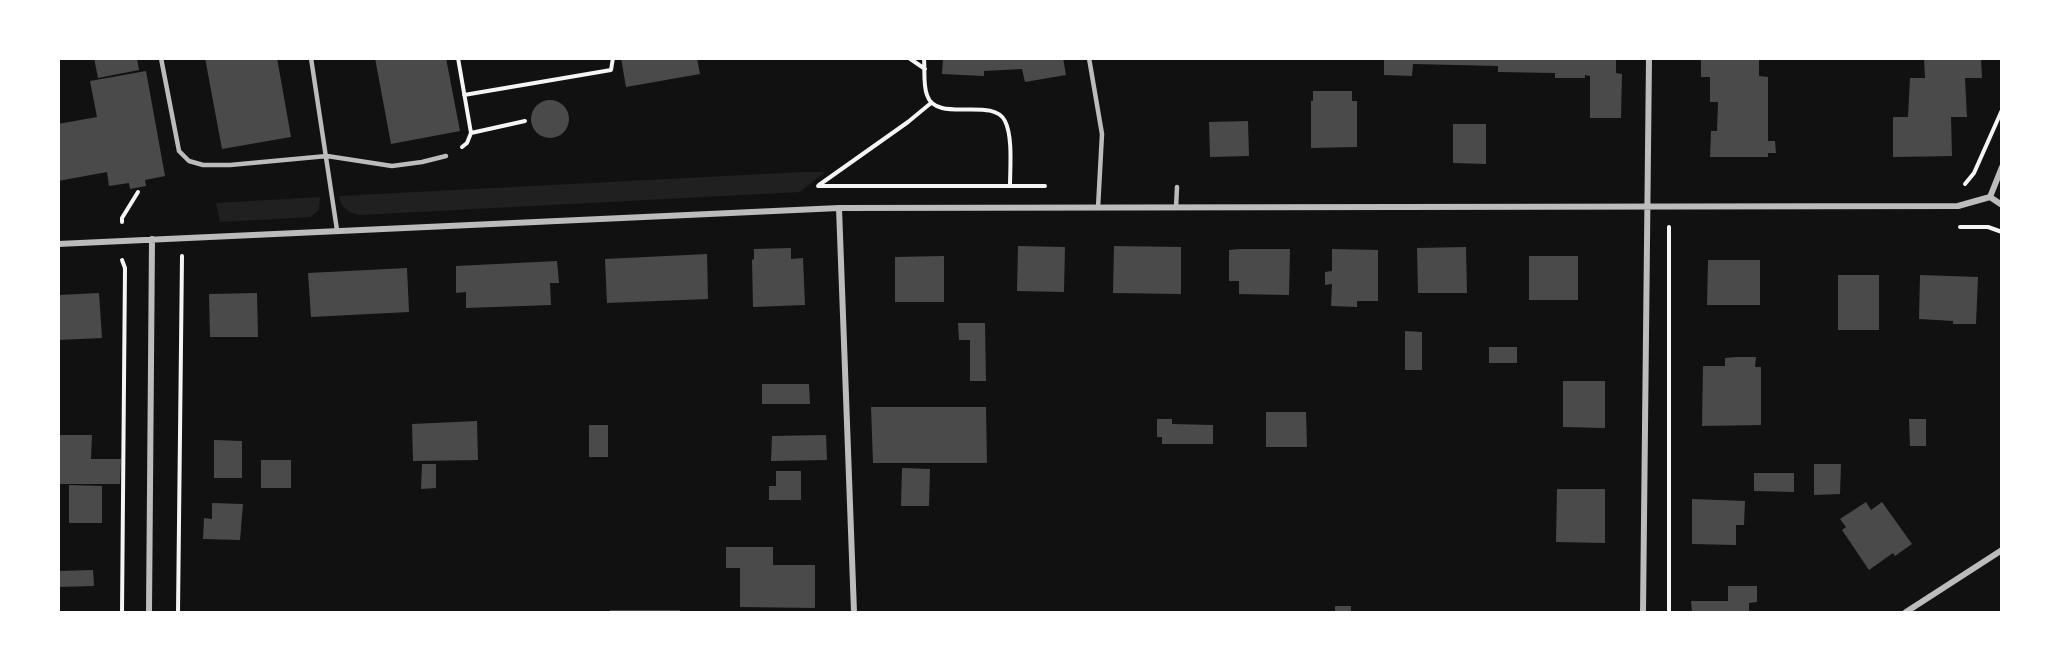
<!DOCTYPE html>
<html>
<head>
<meta charset="utf-8">
<style>
	body { margin:0 }
	#map { position:relative; width:2060px; height:671px; overflow:hidden; background:#111; font-family:Jost,sans-serif }
	canvas { display:block }
	.frame { position:absolute; inset:0; border:60px solid #fff; pointer-events:none }
</style>
</head>
<body>
<div id="map">
<canvas width="2060" height="671"></canvas>
<div class="frame"></div>
</div>
<script>
const ctx = document.querySelector('canvas').getContext('2d');
ctx.lineJoin = 'round';
function fill(path, color) { ctx.fillStyle = color; ctx.fill(path, 'evenodd'); }
function stroke(path, color, width, dash) { ctx.strokeStyle = color; ctx.lineWidth = width; ctx.lineCap = dash ? 'butt' : 'round'; ctx.setLineDash(dash || []); ctx.stroke(path); }
fill(new Path2D(`
	M802 172H825L800 192 360 215C349 213 340 208 339 196Z
	M320 197 319 210 311 217 220 222 216 203Z`), '#202020');
fill(new Path2D(`
	M94 58H137L139 70 98 78Z
	M205 58H277L291 137 222 149Z
	M375 58H446L460 131 391 144Z
	M621 58H697L700 74 626 87Z
	M943 58H1063L1066 75 1025 82 1022 69 984 71V76L942 74Z
	M1384 58H1616V73L1622 74 1621 118H1590V76L1585 75V78H1555V73L1498 72V66L1413 64 1412 76 1384 75Z
	M1701 58H1759V76L1768 77V141H1775L1776 153H1768V157H1710L1711 131H1717L1718 102H1710V77H1701Z
	M1924 58H1981L1982 78H1965L1967 117H1951L1952 156 1893 157V117H1908L1910 78H1925Z
	M146 71 165 176 145 180 146 186 130 189 129 183 109 186 107 172 58 181V124L97 117 90 81Z
	M1313 91H1352V101H1357V147L1311 148V101H1313Z
	M531 119a19 19 0 1 1 38 0a19 19 0 1 1-38 0Z
	M1248 121 1249 156 1210 157 1209 122Z
	M1453 124H1486V164L1453 163Z
	M1018 246 1065 247 1064 292 1017 291Z
	M1114 246 1181 247V294L1113 293Z
	M1466 247 1467 293H1418L1417 248Z
	M791 248V259L803 258 805 305 753 307 752 260 754 259V249Z
	M1239 249H1290L1289 295 1239 294V281H1229V250Z
	M1332 249 1378 250V301H1357V307L1331 306 1332 284 1325 285V272L1332 271Z
	M707 254 708 299 607 303 605 259Z
	M944 256V302H895V257Z
	M1529 256H1578V300H1529Z
	M1708 260H1760V305H1707Z
	M557 261 559 283H550L551 305 466 308V292L456 293V266Z
	M407 268 409 312 311 317 308 273Z
	M1838 275H1879V330H1838Z
	M1920 275 1978 277 1976 324H1953V321L1919 319Z
	M99 293 102 338 58 340V295Z
	M257 293 258 337H210L209 294Z
	M958 323H985L986 381H970V340H959Z
	M1405 331 1422 332V370H1405Z
	M1489 347H1517V363H1489Z
	M1737 357H1756L1755 367H1761V425L1702 426 1703 366H1725V358Z
	M1563 381H1605V428L1563 427Z
	M762 384H809L810 404H762Z
	M871 407H986L987 463H873Z
	M1266 412H1306L1307 447H1266Z
	M1157 419H1172V424L1213 425V444H1162V437H1157Z
	M1909 419H1926V446H1910Z
	M477 421 478 460 413 461 412 424Z
	M589 425H608V457H589Z
	M58 435H92L91 459H121L120 484H58Z
	M826 435 827 460 771 461 772 436Z
	M214 440 242 441V478H214Z
	M261 460H291V488H261Z
	M422 464H436V488L421 489Z
	M1814 464H1841L1840 494 1814 495Z
	M902 468 930 469 929 506H901Z
	M776 471H801V500H769V486H776Z
	M1754 473H1794V492L1754 491Z
	M69 485 102 486V523H69Z
	M1557 489H1605V543L1556 542Z
	M1692 499 1745 501 1744 525H1736V545L1692 544Z
	M1866 502 1871 510 1882 502 1912 544 1895 556 1893 553 1869 570 1842 530 1846 527 1840 519Z
	M212 503 243 504 240 540 203 539 204 518 212 519Z
	M726 547H773V565H815V608L740 607V568H726Z
	M93 570 94 586 58 587V571Z
	M1728 586H1757V602L1749 603V612H1692L1691 601H1728Z
	M1335 606H1351V612H1335Z
	M610 610H680V612H610Z`), '#4a4a4a');
stroke(new Path2D(`
	M458 58 471 133 467 143 462 147
	M909 58 925 69
	M924 58C925 70 923 85 927 95 936 124 993 96 1005 121 1013 137 1010 168 1010 186
	M464 95 611 70 613 58
	M471 133 525 121
	M1965 184 1974 173 2002 110
	M819 185 908 122 931 103
	M818 186H1045
	M122 222V218L138 192
	M1669 227V612
	M1960 227H1988L2002 232
	M122 260 125 268 122 612
	M178 612 182 256`), '#f5f5f5', 4);
stroke(new Path2D(`
	M161 58 179 151 189 161 203 165H230L327 156 392 166 422 162 446 156
	M311 58 337 230
	M1089 58 1102 134 1098 208
	M1176 208 1177 187`), '#bcbcbc', 4.5);
stroke(new Path2D(`
	M1990 197 2002 167
	M1990 197 2002 205
	M839 208 854 612
	M58 244 839 208 1958 206 1990 197
	M149 612 152 239
	M1643 612 1649 58
	M1906 612 2002 550`), '#bcbcbc', 6);
</script>
</body>
</html>
